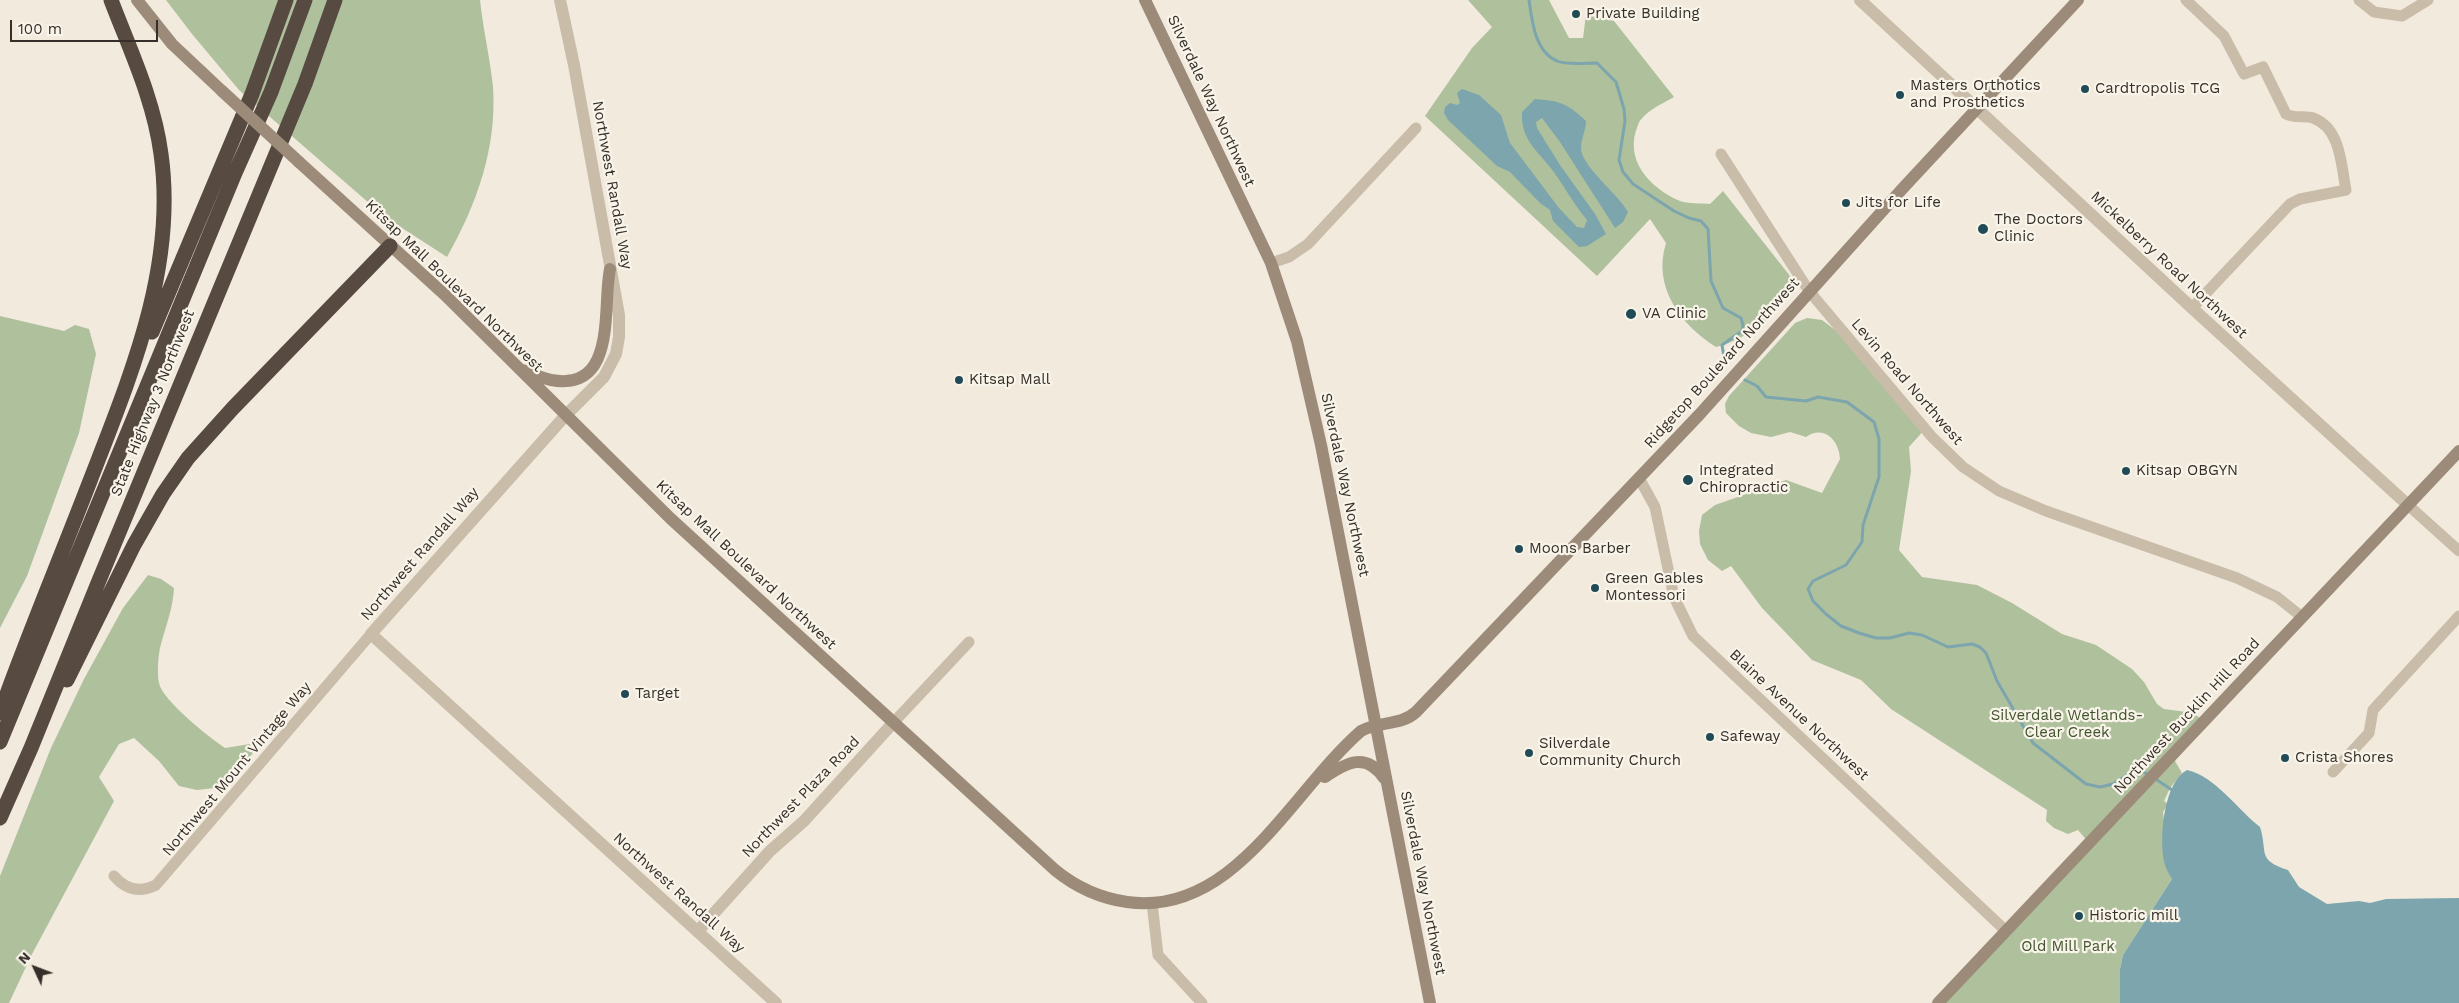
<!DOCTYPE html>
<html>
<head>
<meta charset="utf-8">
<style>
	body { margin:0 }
	#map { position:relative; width:2459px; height:1003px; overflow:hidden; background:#f1eadd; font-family:"Work Sans",sans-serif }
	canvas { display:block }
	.north { position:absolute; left:10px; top:943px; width:50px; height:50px; -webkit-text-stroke:4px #f9f4e9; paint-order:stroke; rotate:313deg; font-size:14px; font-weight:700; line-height:20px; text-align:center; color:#362f29 }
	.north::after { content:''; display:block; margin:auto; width:18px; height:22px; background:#362f29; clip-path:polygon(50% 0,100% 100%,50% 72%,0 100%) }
	.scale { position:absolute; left:10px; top:20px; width:148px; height:22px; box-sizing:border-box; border:2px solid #362f29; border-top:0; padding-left:6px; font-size:15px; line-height:18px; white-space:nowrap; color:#362f29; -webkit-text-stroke:4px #f9f4e9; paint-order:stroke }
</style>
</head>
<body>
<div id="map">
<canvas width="2459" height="1003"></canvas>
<div class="north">N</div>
<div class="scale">100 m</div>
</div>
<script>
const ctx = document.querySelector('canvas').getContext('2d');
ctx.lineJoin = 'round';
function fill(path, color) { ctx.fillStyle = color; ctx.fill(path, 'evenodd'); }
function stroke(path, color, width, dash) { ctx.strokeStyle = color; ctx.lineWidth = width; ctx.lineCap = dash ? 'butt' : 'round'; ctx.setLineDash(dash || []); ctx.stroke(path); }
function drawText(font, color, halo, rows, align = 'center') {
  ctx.font = font + ' "Work Sans",sans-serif'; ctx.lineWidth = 4.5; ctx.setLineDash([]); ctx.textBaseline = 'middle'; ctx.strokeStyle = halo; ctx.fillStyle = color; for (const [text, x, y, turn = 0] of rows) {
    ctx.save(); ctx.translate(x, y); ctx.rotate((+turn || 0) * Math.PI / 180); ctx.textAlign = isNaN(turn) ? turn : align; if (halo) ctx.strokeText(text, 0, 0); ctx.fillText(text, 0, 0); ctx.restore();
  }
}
fill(new Path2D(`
	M166 0H480C483 29 490 58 493 87 497 148 477 204 447 257L385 217 239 90 192 34Z
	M1468 0H1549L1569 38H1583L1586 15 1614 21 1674 97C1662 104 1643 112 1638 125 1623 160 1650 188 1680 201 1688 204 1701 203 1710 204L1723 191 1790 276C1785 313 1750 338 1716 347 1681 325 1652 287 1666 243L1650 219 1597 276 1425 116 1472 48 1492 27Z
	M0 316 64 331 75 325 89 329 96 354 79 433 27 576 0 628Z
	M1807 318 1822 320 1855 345 1925 429 1909 447 1911 471 1899 550 1922 577 1977 585 2012 603 2062 634 2096 645 2132 669 2144 682 2157 704 2164 709 2194 713 2204 722 2175 761 2182 773 2170 788 2164 801 2168 804 2163 812 2172 879 2123 955 2120 969V1003H1938L2089 843 2078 830 2068 834 2054 828 2046 821 2047 810 1891 709 1861 680 1812 660 1762 608 1731 566 1722 571 1708 560 1700 544 1699 531 1702 515 1715 505 1786 480 1822 493 1840 459C1839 439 1823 425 1806 437L1790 432 1771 437 1751 433 1739 426 1726 413 1725 404 1729 396 1795 323Z
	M148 575 161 579 174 588C173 609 165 628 160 648 158 658 157 674 159 683 162 700 210 738 225 748L250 744 253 753 241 767 214 788 197 790 179 786 159 761 134 738 119 744 99 777 114 801 31 956 9 1003H0V876L51 748 84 679 123 608Z`), '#afc09d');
fill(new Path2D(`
	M1462 89 1479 95 1501 115 1510 143 1559 208 1577 227 1584 228 1587 220C1576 207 1568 193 1558 178 1543 154 1520 143 1522 112L1535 99C1560 101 1567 103 1586 121 1586 130 1581 139 1581 148 1581 166 1619 195 1628 212L1623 222 1615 228 1560 142 1542 118 1536 122 1537 128 1560 165 1595 214 1606 234 1587 246 1579 247 1553 221 1550 210 1540 203 1510 172 1497 166 1448 120 1444 113 1445 107 1450 103 1457 105 1460 103 1457 93Z
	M2187 770C2215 776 2238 810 2260 827 2268 852 2256 860 2288 870L2299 887 2327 904 2359 901 2370 903 2386 899 2459 898V1003H2120V969L2123 955 2172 879C2169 874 2165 867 2164 861 2159 837 2164 782 2187 770Z`), '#7da5ad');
stroke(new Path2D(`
	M1529 0C1532 21 1535 52 1557 61 1565 65 1587 63 1597 63L1616 82 1624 109 1625 121 1619 160 1623 172 1633 184 1674 211 1689 218 1701 221 1708 229 1711 281 1723 308 1741 318 1743 325 1742 331 1722 345 1725 363
	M1745 380 1757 386 1766 397 1806 401 1818 397 1847 402 1874 422 1879 439V477L1863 525 1862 542 1846 565 1813 581 1808 589 1813 601 1826 614 1841 626 1859 633 1876 638H1890L1909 633 1922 635 1948 647 1972 644 1980 647 1986 653 1997 681 2033 743 2086 784 2100 787 2113 784 2135 770H2141L2148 775
	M2154 778 2172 790`), '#7da5ad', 3);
stroke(new Path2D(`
	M2186 0 2224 36 2244 74 2263 67 2286 114C2295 119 2304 115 2313 118 2341 128 2341 165 2346 190L2300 199 2290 204 2192 308
	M2359 0 2374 12 2402 16 2428 0
	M1721 154 1809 291 1932 437 1963 467 1999 491 2046 511 2237 578 2277 597 2302 617
	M1271 263 1289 257 1308 244 1416 128
	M1639 478 1655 507 1674 597 1693 636 2006 931
	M2408 505 2459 551
	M893 723 969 642
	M2333 772 2369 733 2373 710 2459 616
	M114 876C126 890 140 893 156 885L371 634
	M1152 903 1158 955 1202 1003`), '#c9bca9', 11);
stroke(new Path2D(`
	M560 0 574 65 619 315V337L616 354 604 377 565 416 371 634 776 1003
	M1860 0 2192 308 2408 505
	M698 931 770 851 804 821 893 723`), '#c9bca9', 12);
stroke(new Path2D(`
	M137 0 172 44 222 91
	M1145 0 1271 263 1297 341 1321 445 1430 1003
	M299 162 445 295 670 518 1055 870C1077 888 1099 898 1127 902 1234 917 1291 792 1361 731 1379 721 1401 726 1416 712L1699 415 1904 187 2078 0
	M522 370C532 373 541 378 551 380 618 392 602 307 610 269
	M1325 777C1347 762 1366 752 1384 778
	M1938 1003 2459 451`), '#9d8b7a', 12);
stroke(new Path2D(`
	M152 332 252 94 286 0
	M67 680 134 545 163 494 188 458 233 408 390 246
	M0 713C28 635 60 559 90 481 130 377 177 268 161 154 154 100 130 50 111 0
	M0 742 235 173 271 92 305 0
	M0 818 31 748 98 583 305 84 335 0`), '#574a40', 15);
stroke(new Path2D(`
	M222 91 299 162`), '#9d8b7a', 12);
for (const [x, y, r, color] of [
	[1576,14,5,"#204b56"],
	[2085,89,5,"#204b56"],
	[1900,95,5,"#204b56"],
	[1846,203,5,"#204b56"],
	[1983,229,6,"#204b56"],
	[1631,314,6,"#204b56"],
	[959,380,5,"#204b56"],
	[2126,471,5,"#204b56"],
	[1688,480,6,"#204b56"],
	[1519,549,5,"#204b56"],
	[1595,588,5,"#204b56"],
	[625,694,5,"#204b56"],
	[1710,737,5,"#204b56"],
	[1529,753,5,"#204b56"],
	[2285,758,5,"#204b56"],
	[2079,916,5,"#204b56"]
]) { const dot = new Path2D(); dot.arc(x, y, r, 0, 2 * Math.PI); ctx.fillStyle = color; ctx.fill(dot); stroke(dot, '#f9f4e9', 2); }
drawText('15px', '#362f29', '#f9f4e9', [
	["Private Building",1586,14],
	["Masters Orthotics",1910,86],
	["and Prosthetics",1910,103],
	["Cardtropolis TCG",2095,89],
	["Jits for Life",1856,203],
	["The Doctors",1994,220],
	["Clinic",1994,237],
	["VA Clinic",1642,314],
	["Kitsap Mall",969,380],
	["Integrated",1699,471],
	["Chiropractic",1699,488],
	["Kitsap OBGYN",2136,471],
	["Moons Barber",1529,549],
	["Green Gables",1605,579],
	["Montessori",1605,596],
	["Target",635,694],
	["Safeway",1720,737],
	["Silverdale",1539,744],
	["Community Church",1539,761],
	["Crista Shores",2295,758],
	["Historic mill",2089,916]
], 'left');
drawText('15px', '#362f29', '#f9f4e9', [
	["Silverdale Way Northwest",1211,101,65],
	["Northwest Randall Way",612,185,80],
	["Mickelberry Road Northwest",2169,265,43],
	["Kitsap Mall Boulevard Northwest",454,286,44],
	["Ridgetop Boulevard Northwest",1722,363,-48],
	["Levin Road Northwest",1907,382,49],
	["State Highway 3 Northwest",153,403,-68],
	["Silverdale Way Northwest",1345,485,78],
	["Northwest Randall Way",420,554,-49],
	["Kitsap Mall Boulevard Northwest",746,565,43],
	["Blaine Avenue Northwest",1799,715,43],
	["Northwest Bucklin Hill Road",2187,716,-47],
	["Northwest Mount Vintage Way",237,769,-50],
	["Northwest Plaza Road",801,797,-46],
	["Silverdale Way Northwest",1423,883,79],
	["Northwest Randall Way",679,893,42]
]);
drawText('15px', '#40542d', '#f9f4e9', [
	["Silverdale Wetlands-",2067,716],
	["Clear Creek",2067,733],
	["Old Mill Park",2068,947]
]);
</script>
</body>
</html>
